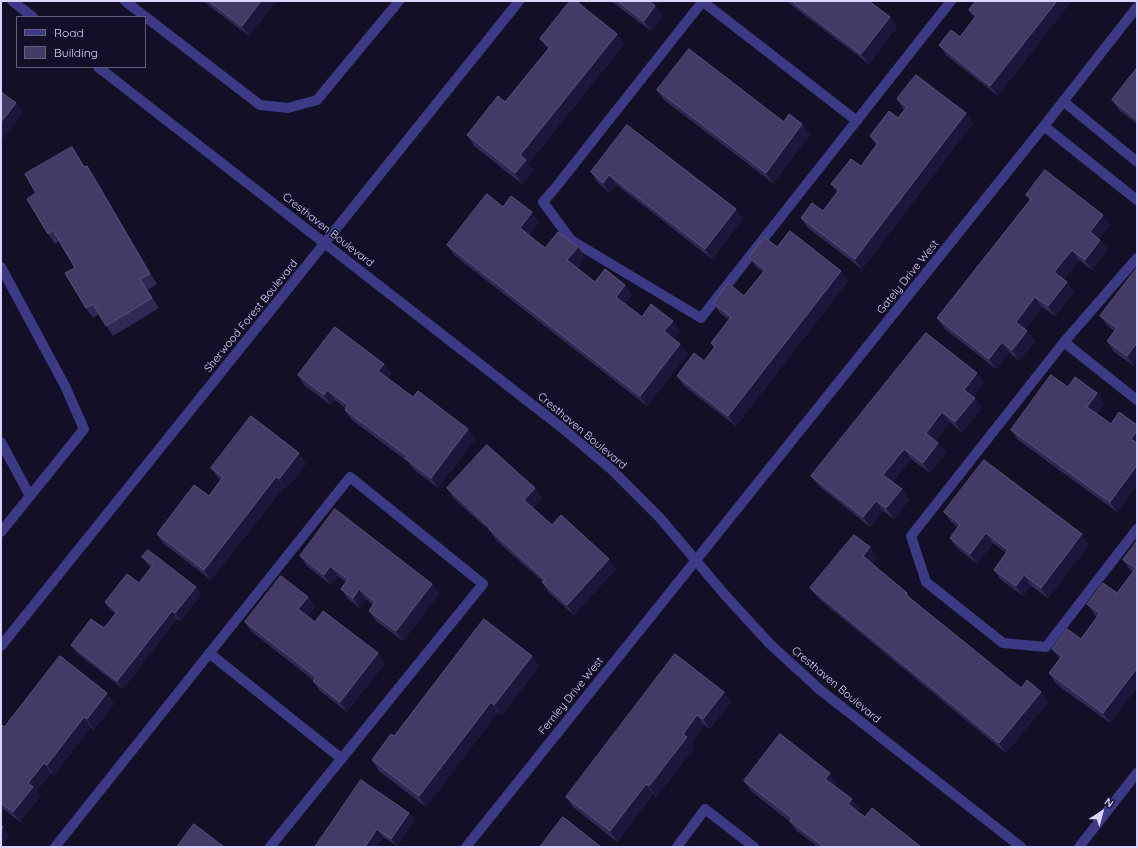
<!DOCTYPE html>
<html>
<head>
<meta charset="utf-8">
<style>
	body { margin:0 }
	#map { position:relative; width:1138px; height:848px; overflow:hidden; background:#130f26; font-family:Quicksand,sans-serif }
	canvas { display:block }
	.frame { position:absolute; inset:0; border:2px solid #d9d4ff; pointer-events:none }
	.legend { position:absolute; left:16px; top:16px; width:130px; height:52px; box-sizing:border-box; background:#130f26; border:1px solid #625e7d; margin:0; padding:5px 7px; list-style:none; font-size:12px; color:#d9d4ff }
	.legend li { display:flex; align-items:center; gap:8px; height:20px }
	.legend b { width:20px; border:1px solid #625e7d }
	.north { position:absolute; left:1082px; top:792px; width:40px; height:40px; -webkit-text-stroke:3px #130f26; paint-order:stroke; rotate:36deg; font-size:11px; font-weight:700; line-height:16px; text-align:center; color:#d9d4ff }
	.north::after { content:''; display:block; margin:auto; width:14px; height:18px; background:#d9d4ff; clip-path:polygon(50% 0,100% 100%,50% 72%,0 100%) }
</style>
</head>
<body>
<div id="map">
<canvas width="1138" height="848"></canvas>
<div class="frame"></div>
<ul class="legend">
<li><b style="height:5px;background:#3d3a85"></b>Road</li>
<li><b style="height:11px;background:#433a66"></b>Building</li>
</ul>
<div class="north">N</div>
</div>
<script>
const ctx = document.querySelector('canvas').getContext('2d');
ctx.lineJoin = 'round';
function stroke(path, color, width, dash) { ctx.strokeStyle = color; ctx.lineWidth = width; ctx.lineCap = dash ? 'butt' : 'round'; ctx.setLineDash(dash || []); ctx.stroke(path); }
function fill(path, color) { ctx.fillStyle = color; ctx.fill(path, 'evenodd'); }
function drawText(font, color, halo, rows, align = 'center') {
  ctx.font = font + ' Quicksand,sans-serif'; ctx.lineWidth = 3; ctx.setLineDash([]); ctx.textBaseline = 'middle'; ctx.strokeStyle = halo; ctx.fillStyle = color; for (const [text, x, y, turn = 0] of rows) {
    ctx.save(); ctx.translate(x, y); ctx.rotate((+turn || 0) * Math.PI / 180); ctx.textAlign = isNaN(turn) ? turn : align; if (halo) ctx.strokeText(text, 0, 0); ctx.fillText(text, 0, 0); ctx.restore();
  }
}
stroke(new Path2D(`
	M702 1 857 121
	M703 1 556 187 543 202 571 240 701 318 951 1
	M1063 101 1137 162
	M1044 126 1137 200
	M1137 258 1064 342 911 536 926 582 1003 643 1046 647 1137 529
	M1064 342 1137 400
	M209 653 342 759
	M55 847 350 477 483 584 270 847
	M677 847 705 809 754 847`), '#3d3a85', 10);
stroke(new Path2D(`
	M125 1 260 105 288 108 317 100 399 1
	M1 267 65 386 84 429 1 532
	M1 442 30 496
	M466 847 1044 126 1137 7
	M1079 847 1137 773`), '#3d3a85', 10);
stroke(new Path2D(`
	M12 1 33 17
	M98 67 561 427 612 470 660 518 725 595 770 644 819 689 1021 847
	M1 646 519 1`), '#3d3a85', 10);
fill(new Path2D(`
	M203 1H276L249 36Z
	M611 1H659L655 6 662 16 651 31Z
	M786 1H869L890 17 897 27 869 64Z
	M976 1 998 96 946 55 939 45 960 37 975 18 969 10Z
	M617 34 624 44 528 164 533 170 522 184 474 146 467 135 505 102 548 49 540 39Z
	M1137 68V124L1119 110 1112 100Z
	M657 90 784 122 802 124 810 135 773 183 664 100Z
	M897 99 973 123 862 269 808 228 801 218 823 211 837 192 831 184 861 166 876 145 870 136 898 118 904 110Z
	M627 125 736 209 743 219 712 259 617 185 610 193 598 183 591 172Z
	M79 157 85 167 87 166 94 176 157 284 147 290 159 308 113 336 99 314 93 318 86 308 75 268 59 241 55 244 48 234 36 193Z
	M1026 195 1103 215 1110 225 1099 239 1108 250 1092 270 1079 260 1064 279 1067 282 1074 292 1055 316 1042 307 1025 329 1035 341 1019 361 1009 352 996 369 945 329 937 318 1030 200Z
	M503 207 539 222 529 235 545 248 585 257 577 268 595 282 632 295 625 304 642 317 680 331 673 339 688 354 647 406 454 255 447 245Z
	M777 247 848 281 736 426 684 386 677 376 704 361 714 348 711 343 729 320 720 313 713 303 744 296 763 272 756 267 749 257Z
	M1137 268 1134 366 1114 352 1107 341 1115 332 1108 326 1100 316Z
	M391 374 388 378 413 397 475 439 438 488 412 468 408 462 352 420 345 410 346 409 335 400 331 405 305 386 298 375Z
	M984 383 973 397 982 408 962 433 950 422 935 441 938 443 946 453 930 473 911 459 893 482 902 489 909 500 894 519 883 511 870 527 819 486 811 476Z
	M1068 387 1097 393 1104 403 1097 414 1111 424 1137 425V485L1117 512 1018 440 1011 430Z
	M299 453 306 464 286 489 284 487 211 580 164 544 157 534 209 496 221 480 218 478 211 468Z
	M447 488H535L542 499 533 508 552 525 616 569 574 615 549 593 542 582H543L496 540 490 531 454 499Z
	M944 512 1089 545 1048 598 1031 586 1023 596 1001 580 994 570 1006 553 993 543 977 564 957 548 950 538 958 527 951 522Z
	M1137 541V687L1110 723 1056 684 1049 673 1060 659 1052 649 1081 639 1097 617 1095 615 1087 604 1117 593 1133 572 1130 570 1123 560Z
	M300 556 432 584 439 594 403 641 376 621 369 611 373 605 366 599 360 608 348 599 341 589 346 582 338 576 331 585 307 566Z
	M142 557 196 587 201 595 181 621 177 619 123 689 77 653 71 645 104 628 115 614 110 610 105 602 139 583 151 568 148 565Z
	M877 558 872 564 907 593 911 599 1021 688 1041 692 1048 702 1006 753 818 598 810 588Z
	M308 597 315 607 308 616 315 622 378 653 385 663 347 712 320 691 313 681V680L252 632 245 622Z
	M532 656 539 666 502 715 498 712 426 807 379 771 372 760 394 736Z
	M724 692 731 702 710 729 704 725 691 743 694 748 656 797 653 794 617 842 573 807 566 797Z
	M107 693 114 704 94 730 91 727 54 775 51 773 36 791 40 797 20 822 1 807V727H4Z
	M744 781 837 783 835 786 852 799 859 809 857 812 865 817 922 847H818L797 831 790 822 751 791Z
	M409 813 414 820 397 846 383 837 376 847H315Z`), '#312854');
fill(new Path2D(`
	M261 1H276L249 36 242 26Z
	M647 1H659L655 6 662 16 651 31 644 21Z
	M1057 1H1072L998 96 990 86Z
	M890 17 897 27 869 64 861 54Z
	M617 34 624 44 528 164 533 170 522 184 515 173 520 155Z
	M16 103 23 113 1 142V122Z
	M966 113 973 123 862 269 855 259Z
	M802 124 810 135 773 183 766 173Z
	M72 147 79 157 91 177 84 167Z
	M87 166 94 176 157 284 150 274Z
	M609 175 617 185 610 193 603 183Z
	M736 209 743 219 712 259 705 249Z
	M532 212 539 222 527 238 520 228Z
	M1103 215 1110 225 1097 242 1090 232Z
	M1100 240 1108 250 1092 270 1085 260Z
	M578 247 585 257 575 270 567 260Z
	M1072 250 1079 260 1061 282 1054 272Z
	M841 271 848 281 736 426 728 416Z
	M1067 282 1074 292 1055 316 1048 306Z
	M625 285 632 295 623 307 616 297Z
	M1035 297 1042 307 1023 332 1016 322Z
	M673 321 680 331 671 342 664 331Z
	M1027 331 1035 341 1019 361 1012 350Z
	M1002 342 1009 352 996 369 989 359Z
	M1137 343V363L1134 366 1127 356Z
	M680 344 688 354 647 406 640 396Z
	M384 364 391 374 385 381 378 371Z
	M977 373 984 383 971 400 964 390Z
	M327 390 335 400 331 405 324 395Z
	M1097 393 1104 403 1094 417 1087 407Z
	M975 398 982 408 962 433 955 422Z
	M942 412 950 422 933 443 926 433Z
	M468 429 475 439 438 488 431 478Z
	M1137 431V447L1131 439Z
	M938 443 946 453 930 473 923 463Z
	M904 449 911 459 891 485 883 475Z
	M299 453 306 464 286 489 279 479Z
	M1137 465V485L1117 512 1110 502Z
	M276 477 284 487 211 580 204 570Z
	M535 488 542 499 532 510 524 500Z
	M902 489 909 500 894 519 886 508Z
	M876 501 883 511 870 527 863 517Z
	M986 533 993 543 977 564 970 554Z
	M1082 534 1089 545 1048 598 1041 588Z
	M870 547 877 558 870 566 863 556Z
	M609 559 616 569 574 615 567 605Z
	M330 566 338 576 331 585 324 575Z
	M1024 575 1031 586 1023 596 1016 586Z
	M432 584 439 594 403 641 396 631Z
	M196 587 201 595 181 621 175 613Z
	M359 589 366 599 360 608 353 598Z
	M308 597 315 607 305 619 298 609Z
	M172 611 177 619 123 689 117 681Z
	M378 653 385 663 347 712 340 702Z
	M532 656 539 666 502 715 494 705Z
	M1137 668V687L1110 723 1103 713Z
	M724 692 731 702 710 729 703 719Z
	M1041 692 1048 702 1006 753 999 743Z
	M107 693 114 704 94 730 87 719Z
	M491 702 498 712 426 807 419 796Z
	M697 715 704 725 691 743 694 748 656 797 649 786 683 734Z
	M84 717 91 727 54 775 47 765Z
	M44 763 51 773 36 791 40 797 20 822 13 812 28 783Z
	M830 773 837 783 833 789 825 779Z
	M646 784 653 794 617 842 610 831Z
	M852 799 859 809 855 814 848 804Z
	M409 813 414 820 397 846 391 839Z
	M3 827 9 835 1 846V830Z
	M377 829 383 837 376 847H365Z`), '#1d163a');
const building = new Path2D(`
	M209 1H261L242 26Z
	M570 1H576L617 34 520 155 526 160 515 173 467 135 498 96 505 102 550 47 540 39Z
	M618 1H649L655 6 644 21Z
	M792 1H869L890 17 861 54Z
	M976 1H986L987 2 988 1H1057L990 86 939 45 951 30 960 37 976 16 969 10Z
	M689 49 784 122 789 114 802 124 766 173 657 90Z
	M1137 68V120L1112 100Z
	M916 75 966 113 855 259 801 218 812 203 823 211 839 190 831 184 851 159 861 166 878 143 870 136 889 111 898 118 907 107 897 99Z
	M1 92 16 103 1 122Z
	M627 125 736 209 705 249 609 175 603 183 591 172Z
	M72 147 84 167 87 166 150 274 140 279 152 298 106 326 93 304 86 308 65 273 75 268 53 230 48 234 27 199 36 193 25 174Z
	M1045 170 1103 215 1090 232 1100 240 1085 260 1072 250 1054 272 1067 282 1048 306 1035 297 1016 322 1027 331 1012 350 1002 342 989 359 937 318 1031 199 1026 195Z
	M487 194 503 207 511 196 532 212 520 228 545 248 558 232 578 247 567 260 595 282 605 269 625 285 616 297 642 317 651 304 673 321 664 331 680 344 640 396 447 245Z
	M790 231 841 271 728 416 677 376 694 353 704 361 715 347 711 343 731 317 713 303 728 283 744 296 765 270 749 257 764 237 777 247Z
	M1137 268V343L1127 356 1107 341 1117 328 1100 316Z
	M335 327 384 364 378 371 413 397 418 391 468 429 431 478 405 458 407 456 345 410 348 405 327 390 324 395 298 375Z
	M926 333 977 373 964 390 975 398 955 422 942 412 926 433 938 443 923 463 904 449 883 475 902 489 886 508 876 501 863 517 811 476Z
	M1051 375 1068 387 1075 377 1097 393 1087 407 1111 424 1119 412 1137 425V431L1131 439 1137 443V465L1110 502 1011 430Z
	M251 416 299 453 279 479 276 477 204 570 157 534 194 485 209 496 223 477 211 468Z
	M487 445 535 488 524 500 552 525 561 515 609 559 567 605 542 582 545 580 489 529 490 528 447 488Z
	M984 460 1082 534 1041 588 1024 575 1016 586 994 570 1008 550 986 533 970 554 950 538 960 524 944 512Z
	M335 509 432 584 396 631 369 611 375 602 359 589 353 598 341 589 348 579 330 566 324 575 300 556Z
	M854 535 870 547 863 556 907 593 906 595 1021 688 1027 680 1041 692 999 743 810 588Z
	M1137 541V668L1103 713 1049 673 1062 656 1052 649 1067 629 1081 639 1100 613 1087 604 1103 583 1117 593 1136 568 1123 560Z
	M148 550 196 587 175 613 172 611 117 681 71 645 91 619 104 628 117 612 105 602 127 574 139 583 153 565 142 557Z
	M281 576 308 597 298 609 315 622 323 611 378 653 340 702 313 681 316 677 245 622Z
	M484 619 532 656 494 705 491 702 419 796 372 760 391 734 394 736Z
	M675 654 724 692 703 719 697 715 683 734 687 737 649 786 646 784 610 831 566 797Z
	M60 656 107 693 87 719 84 717 47 765 44 763 28 783 33 787 13 812 1 803V727L2 725 4 727Z
	M780 734 830 773 825 779 852 799 848 804 865 817 872 808 921 847H824L790 821 792 818 744 781Z
	M361 780 409 813 391 839 377 829 365 847H315Z
	M563 817 601 847H540Z
	M194 824 224 847H177Z
	M1 825 3 827 1 830Z`);
fill(building, '#433a66');
stroke(building, '#5a527e', 1);
drawText('11px', '#d9d4ff', '#130f26', [
	["Cresthaven Boulevard",328,230,38],
	["Gately Drive West",908,277,-51],
	["Sherwood Forest Boulevard",251,316,-51],
	["Cresthaven Boulevard",582,431,40],
	["Cresthaven Boulevard",836,685,40],
	["Fernley Drive West",571,696,-51]
]);
</script>
</body>
</html>
